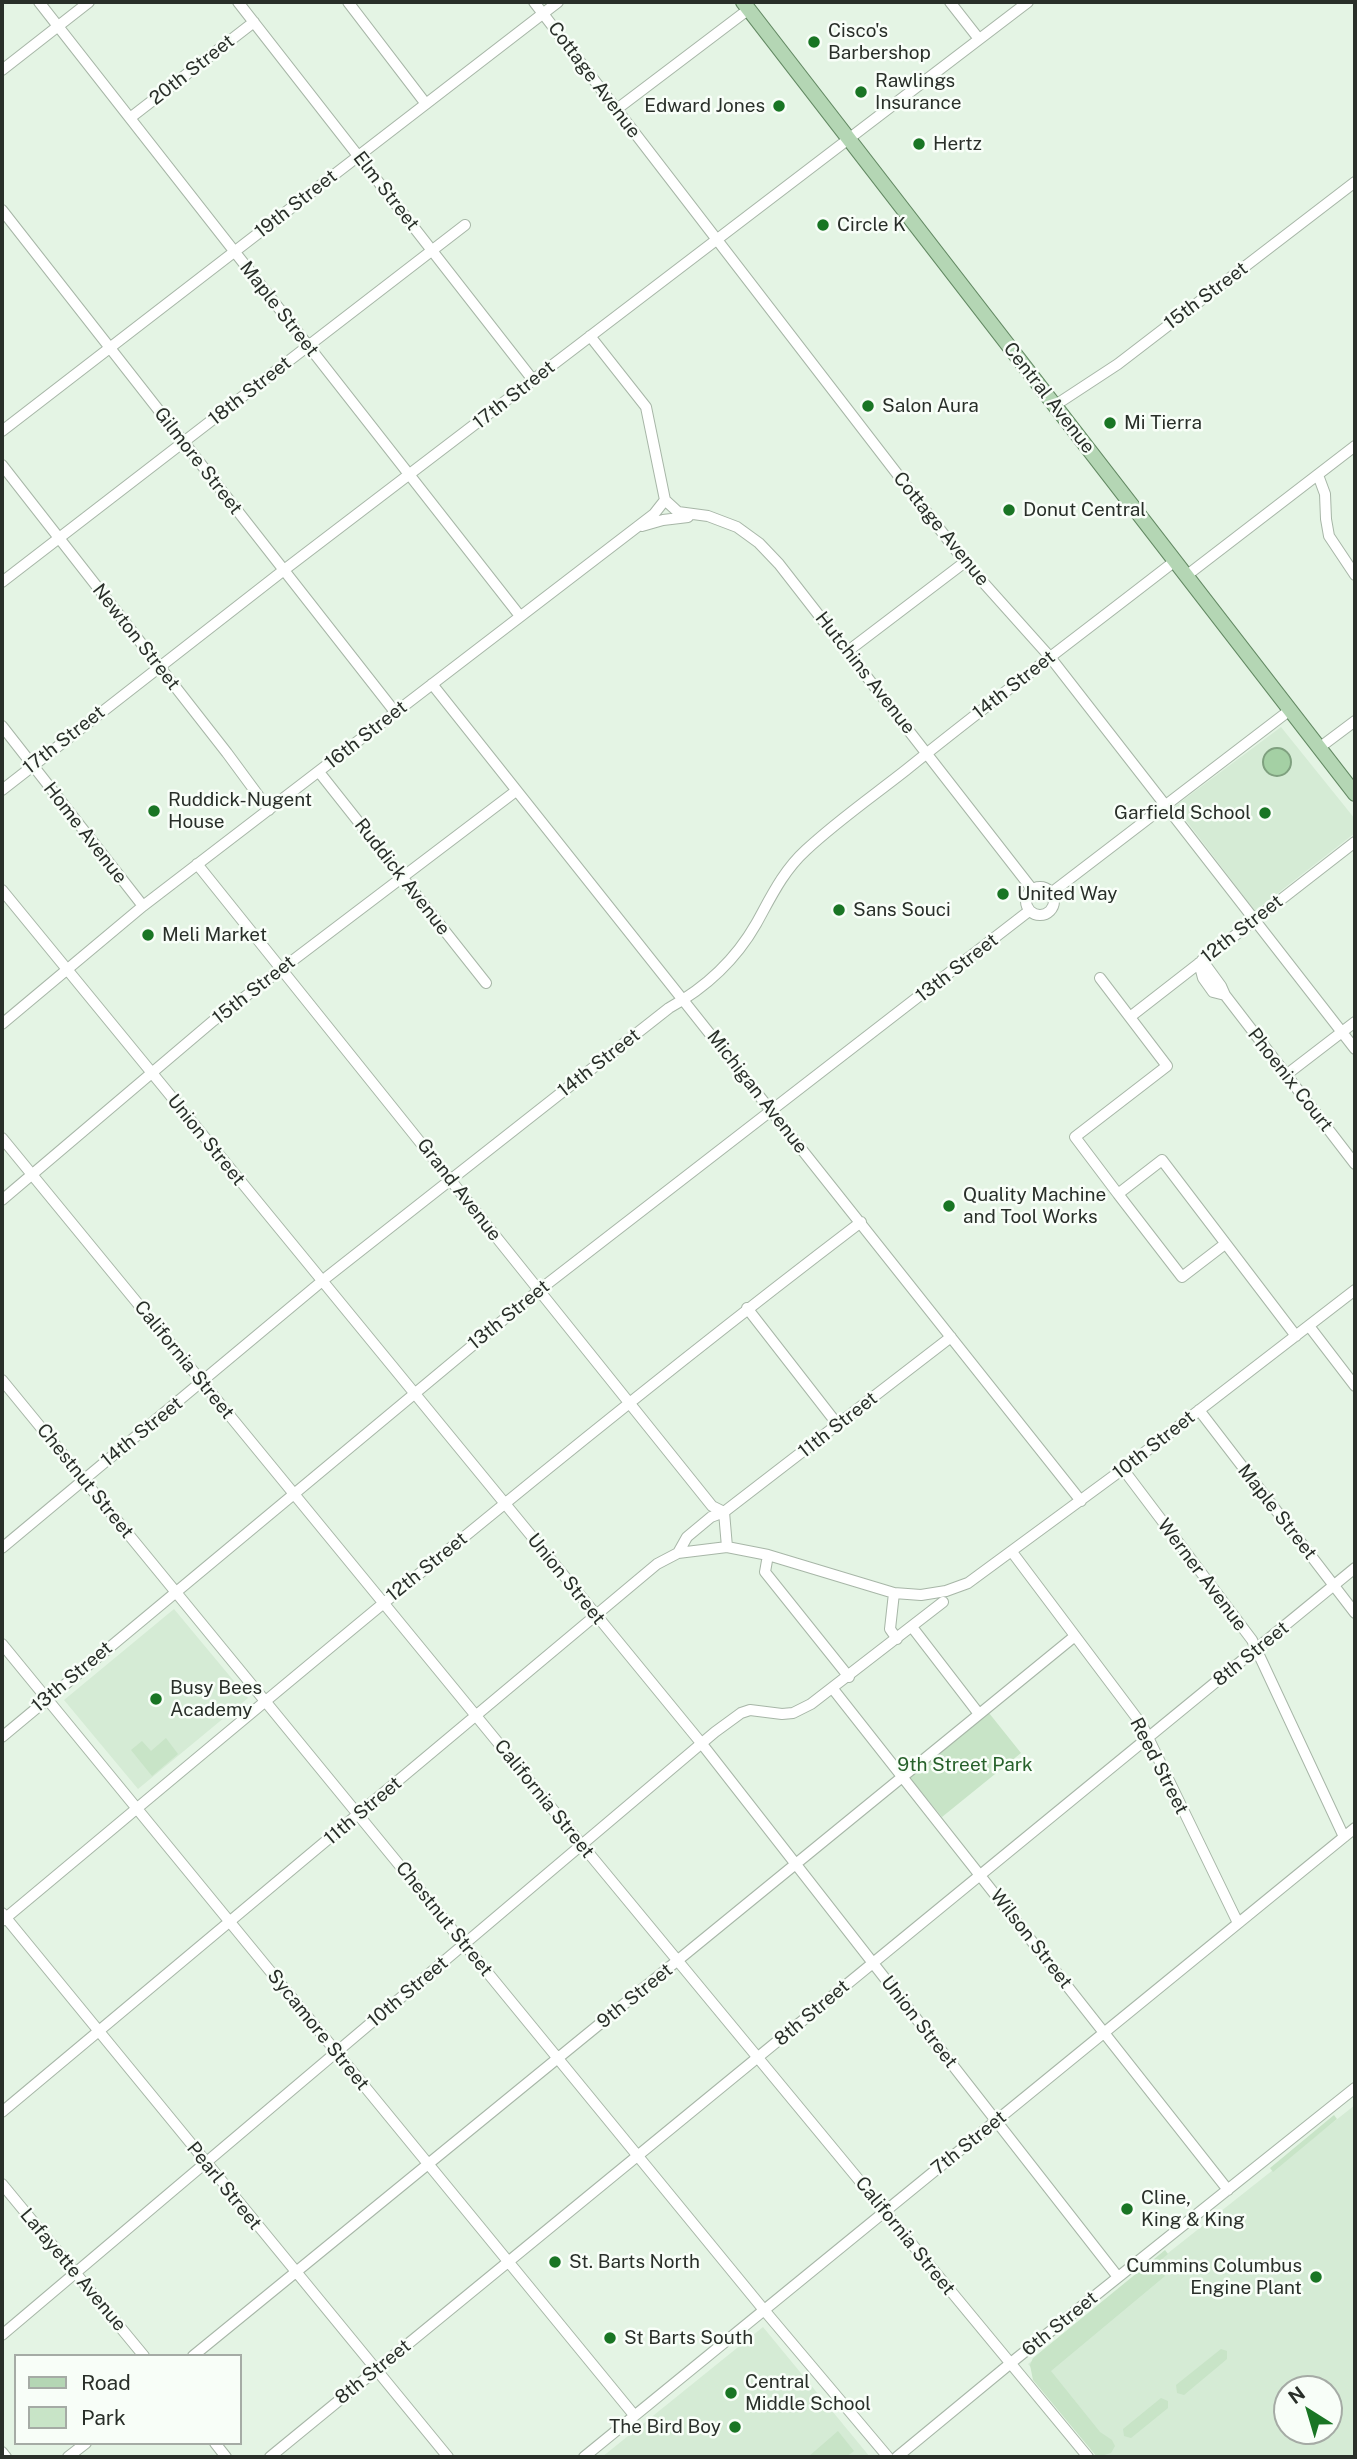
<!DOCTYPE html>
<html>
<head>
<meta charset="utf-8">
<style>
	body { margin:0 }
	#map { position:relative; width:1357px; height:2459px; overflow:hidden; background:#e4f4e4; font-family:"Public Sans",sans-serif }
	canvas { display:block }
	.frame { position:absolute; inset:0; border:4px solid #292f29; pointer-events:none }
	.legend { position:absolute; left:14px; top:2354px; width:228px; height:91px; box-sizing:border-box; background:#f8fef8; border:2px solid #a5aba5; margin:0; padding:9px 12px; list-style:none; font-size:21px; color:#292f29 }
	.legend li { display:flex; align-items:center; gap:14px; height:35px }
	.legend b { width:35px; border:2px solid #a5aba5 }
	.north { position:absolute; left:1273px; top:2375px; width:70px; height:70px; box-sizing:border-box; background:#f8fef8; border:2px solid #a5aba5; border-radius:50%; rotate:323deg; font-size:19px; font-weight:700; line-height:28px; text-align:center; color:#292f29 }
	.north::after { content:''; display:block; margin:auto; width:24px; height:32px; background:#197524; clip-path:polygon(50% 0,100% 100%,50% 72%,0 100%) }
</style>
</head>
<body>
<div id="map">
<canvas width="1357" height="2459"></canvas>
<div class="frame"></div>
<ul class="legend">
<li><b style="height:9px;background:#b4d6b4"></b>Road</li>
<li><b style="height:19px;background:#c8e4c7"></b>Park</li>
</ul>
<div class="north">N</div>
</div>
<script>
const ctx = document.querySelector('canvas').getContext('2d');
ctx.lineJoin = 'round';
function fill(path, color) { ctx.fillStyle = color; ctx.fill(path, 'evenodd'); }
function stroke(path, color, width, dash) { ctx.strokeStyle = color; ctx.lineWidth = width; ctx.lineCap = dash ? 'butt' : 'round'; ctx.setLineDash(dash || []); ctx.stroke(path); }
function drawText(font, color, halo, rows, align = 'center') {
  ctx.font = font + ' "Public Sans",sans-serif'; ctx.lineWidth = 5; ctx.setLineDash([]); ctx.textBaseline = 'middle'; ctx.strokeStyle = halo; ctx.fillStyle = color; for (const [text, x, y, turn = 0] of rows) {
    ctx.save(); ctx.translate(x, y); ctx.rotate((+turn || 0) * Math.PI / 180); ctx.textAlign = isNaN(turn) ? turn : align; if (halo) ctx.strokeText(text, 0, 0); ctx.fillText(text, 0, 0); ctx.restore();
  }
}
fill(new Path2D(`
	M1281 727 1355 819V833L1255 911 1175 806Z
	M174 1609 248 1698 138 1789 64 1700Z
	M1355 2105V2457H1105L1028 2364ZM1287 2389H1329V2431H1287Z
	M763 2327 870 2457H602Z`), '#d5ebd5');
fill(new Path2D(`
	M989 1713 1021 1753 942 1817 909 1777Z
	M166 1738 178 1754 152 1776 131 1750 142 1741 151 1751Z
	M1334 2115 1337 2119 1273 2172 1270 2168Z
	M1165 2250 1168 2254 1156 2264 1165 2276 1051 2371 1100 2432 1112 2440 1115 2446 1111 2453 1097 2457 1033 2380 1030 2365 1033 2358Z
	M1221 2349 1227 2351V2359L1184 2395 1177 2393 1176 2385Z
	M1161 2398 1168 2401V2408L1131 2438 1124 2436 1123 2429Z
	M838 2431 854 2451 846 2457H808Z`), '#c8e4c7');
const water = new Path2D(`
	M1263 762a14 14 0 1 1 28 0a14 14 0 1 1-28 0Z`);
fill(water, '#a4d0a4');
stroke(water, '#7fa07f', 2);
const minor = new Path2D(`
	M39 2 520 616
	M238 2 533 380
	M348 2 426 104
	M534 2 965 562 1050 657 1355 1049
	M950 2 979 39
	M2 70 89 2
	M617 109 749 9
	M130 118 254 22
	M2 210 395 712
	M590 336 646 407 665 500
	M1054 406 1118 364 1355 182
	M2 431 558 2
	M2 465 227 753 269 810
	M1318 475 1325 494 1326 519 1329 536 1355 575
	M665 500 678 512 708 516 737 527 759 543 779 564 1032 889
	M642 526 663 520 688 517
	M1186 576 1355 446
	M2 582 465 225
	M848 651 965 562
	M432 684 1081 1501
	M2 726 143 906
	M1319 748 1355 721
	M319 772 486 983
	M2 790 284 570 1028 2
	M197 864 712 1506 724 1512
	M1026 901a14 14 0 1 1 28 0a14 14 0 1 1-28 0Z
	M2 890 702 1744 1118 2277
	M1051 893 1290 710
	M1199 963 1203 978 1213 992 1225 995 1221 986 1202 960
	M1100 978 1167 1066 1075 1137 1118 1194
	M1225 995 1355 1164
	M1130 1017 1355 842
	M2 1024 143 906 654 514 665 500
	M1286 1075 1355 1022
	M2 1138 582 1845 1088 2457
	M2 1200 213 1021 516 791
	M1225 1244 1182 1277 1118 1194 1162 1160 1296 1336
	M747 1308 838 1425
	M1309 1326 1355 1386
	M2 1380 764 2310 888 2457
	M1199 1410 1355 1613
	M1123 1469 1252 1640 1344 1837
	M727 1547 724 1512 951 1337
	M2 1548 327 1277 669 1008C705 988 736 959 756 924 771 897 783 871 806 850 837 821 873 796 906 770 994 699 1085 631 1175 561
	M1012 1552 1142 1725 1238 1923
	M678 1553 727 1547 768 1555 894 1593 921 1595 946 1591 968 1583 1123 1469 1355 1290
	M768 1555 765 1572 849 1677
	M894 1593 890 1629 897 1639
	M912 1627 979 1714
	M2 1644 634 2415
	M833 1689 1228 2190
	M2 1737 538 1291 1029 911
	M2 1913 448 2457
	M2 1921C285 1685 567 1446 861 1222
	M2 2112 657 1564 678 1553 687 1537 711 1517 724 1512
	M2 2184 144 2356
	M2 2335 715 1732 741 1713 750 1710 782 1714 793 1713 811 1704 943 1602
	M193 2356 1075 1636
	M215 2443 226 2457
	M2 2452 6 2457
	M68 2457 86 2443
	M270 2457 1355 1568
	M584 2457 1355 1828
	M897 2457 1017 2358 1355 2088`);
const major = new Path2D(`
	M743 2 1355 794`);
stroke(minor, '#a7b6a7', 12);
stroke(major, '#638963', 16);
stroke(minor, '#fff', 10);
stroke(major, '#b4d6b4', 14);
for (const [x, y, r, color] of [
	[814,42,7,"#197524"],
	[861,92,7,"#197524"],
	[779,106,7,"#197524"],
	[919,144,7,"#197524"],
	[823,225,7,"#197524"],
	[868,406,7,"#197524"],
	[1110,423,7,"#197524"],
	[1009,510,7,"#197524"],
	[154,811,7,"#197524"],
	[1265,813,7,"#197524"],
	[1003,894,7,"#197524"],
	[839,910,7,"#197524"],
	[148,935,7,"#197524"],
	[949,1206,7,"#197524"],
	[156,1699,7,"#197524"],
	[1127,2209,7,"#197524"],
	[555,2262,7,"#197524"],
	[1316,2277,7,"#197524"],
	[610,2338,7,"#197524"],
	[731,2393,7,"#197524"],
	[735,2427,7,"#197524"]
]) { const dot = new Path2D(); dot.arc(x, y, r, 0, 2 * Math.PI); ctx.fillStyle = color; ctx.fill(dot); stroke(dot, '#f8fef8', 2.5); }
drawText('19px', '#292f29', '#f8fef8', [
	["Cisco's",828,31],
	["Barbershop",828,53],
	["Rawlings",875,81],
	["Insurance",875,103],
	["Edward Jones",765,106,"right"],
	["Hertz",933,144],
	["Circle K",837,225],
	["Salon Aura",882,406],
	["Mi Tierra",1124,423],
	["Donut Central",1023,510],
	["Ruddick-Nugent",168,800],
	["House",168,822],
	["Garfield School",1251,813,"right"],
	["United Way",1017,894],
	["Sans Souci",853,910],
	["Meli Market",162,935],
	["Quality Machine",963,1195],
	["and Tool Works",963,1217],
	["Busy Bees",170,1688],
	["Academy",170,1710],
	["Cline,",1141,2198],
	["King & King",1141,2220],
	["St. Barts North",569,2262],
	["Cummins Columbus",1302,2266,"right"],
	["Engine Plant",1302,2288,"right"],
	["St Barts South",624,2338],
	["Central",745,2382],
	["Middle School",745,2404],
	["The Bird Boy",721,2427,"right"]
], 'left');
drawText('19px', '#292f29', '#f8fef8', [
	["20th Street",192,70,-38],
	["Cottage Avenue",594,80,53],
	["Elm Street",386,191,52],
	["19th Street",296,204,-38],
	["15th Street",1206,296,-37],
	["Maple Street",279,309,52],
	["18th Street",250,391,-38],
	["17th Street",514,395,-38],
	["Central Avenue",1049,398,52],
	["Gilmore Street",198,461,52],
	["Cottage Avenue",941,529,51],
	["Newton Street",136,637,52],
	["Hutchins Avenue",865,673,52],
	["14th Street",1014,685,-38],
	["16th Street",366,735,-38],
	["17th Street",64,740,-38],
	["Home Avenue",85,833,52],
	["Ruddick Avenue",402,877,52],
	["12th Street",1242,929,-38],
	["13th Street",957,968,-38],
	["15th Street",254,990,-38],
	["14th Street",599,1063,-38],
	["Phoenix Court",1290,1080,52],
	["Michigan Avenue",757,1092,52],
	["Union Street",206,1140,51],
	["Grand Avenue",459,1190,52],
	["13th Street",509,1315,-39],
	["California Street",184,1360,51],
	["11th Street",838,1425,-38],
	["14th Street",142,1432,-39],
	["10th Street",1154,1445,-38],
	["Chestnut Street",85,1481,51],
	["Maple Street",1277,1512,52],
	["12th Street",427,1567,-39],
	["Werner Avenue",1202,1575,53],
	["Union Street",566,1579,51],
	["8th Street",1251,1654,-39],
	["13th Street",72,1677,-40],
	["Reed Street",1159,1766,63],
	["California Street",544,1799,51],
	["11th Street",363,1811,-40],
	["Chestnut Street",444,1919,51],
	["Wilson Street",1031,1939,52],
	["10th Street",408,1992,-40],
	["9th Street",635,1996,-39],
	["8th Street",812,2013,-40],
	["Union Street",919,2022,52],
	["Sycamore Street",318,2030,51],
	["7th Street",969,2143,-39],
	["Pearl Street",224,2186,51],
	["California Street",905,2236,51],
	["Lafayette Avenue",73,2270,50],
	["6th Street",1060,2324,-39],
	["8th Street",373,2372,-39]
]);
drawText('19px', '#26612a', '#f8fef8', [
	["9th Street Park",965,1765]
]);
</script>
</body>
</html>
